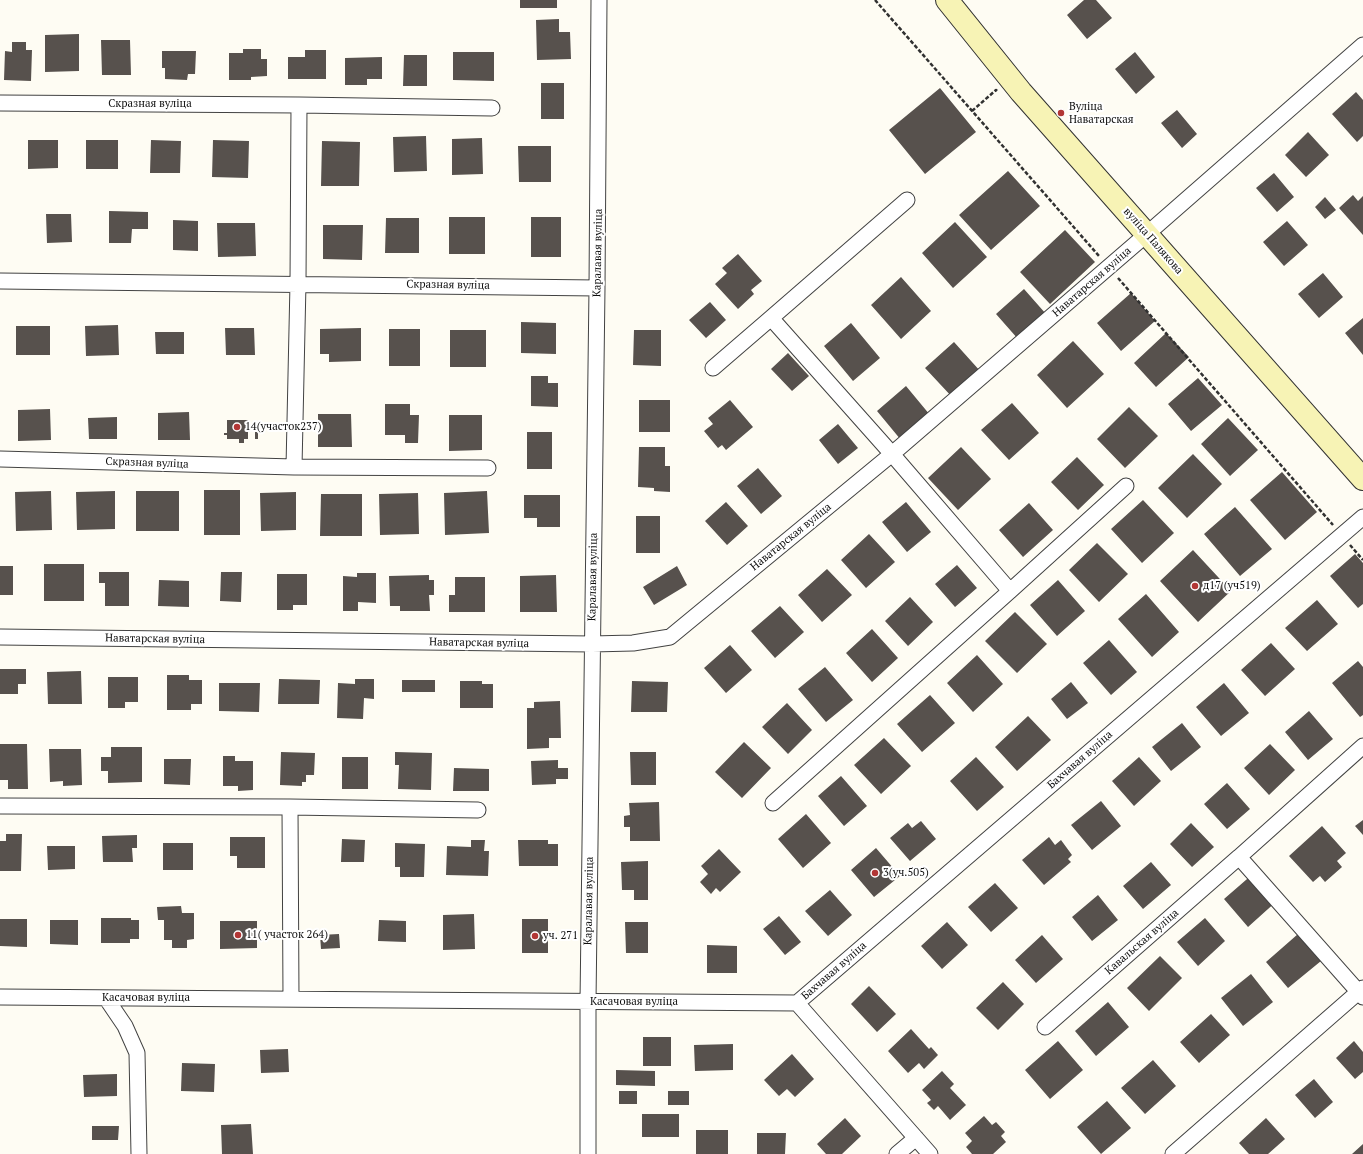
<!DOCTYPE html>
<html>
<head>
<meta charset="utf-8">
<style>
	body { margin:0 }
	canvas { display:block; background:#fefcf3 }
</style>
</head>
<body>
<canvas width="1363" height="1154"></canvas>
<script>
const ctx = document.querySelector('canvas').getContext('2d');
ctx.lineJoin = 'round';
function fill(path, color) { ctx.fillStyle = color; ctx.fill(path, 'evenodd'); }
function stroke(path, color, width, dash) { ctx.strokeStyle = color; ctx.lineWidth = width; ctx.lineCap = dash ? 'butt' : 'round'; ctx.setLineDash(dash || []); ctx.stroke(path); }
function drawText(font, color, halo, rows, align = 'center') {
  ctx.font = font + ' "PT Serif",serif'; ctx.lineWidth = 4; ctx.setLineDash([]); ctx.textBaseline = 'middle'; ctx.strokeStyle = halo; ctx.fillStyle = color; for (const [text, x, y, turn = 0] of rows) {
    ctx.save(); ctx.translate(x, y); ctx.rotate((+turn || 0) * Math.PI / 180); ctx.textAlign = isNaN(turn) ? turn : align; if (halo) ctx.strokeText(text, 0, 0); ctx.fillText(text, 0, 0); ctx.restore();
  }
}
fill(new Path2D(`
	M520 0H557V8H520Z
	M1084 0H1096L1112 18 1087 39 1067 15Z
	M559 19V32H570L571 59 537 60 536 20Z
	M79 34V71L45 72V35Z
	M101 40H130L131 75H102Z
	M12 42H26V50H32L31 81 4 80 5 51 12 52Z
	M243 49H261V59H267V76L251 77V80H229V53H243Z
	M305 50H326V79H288V57H305Z
	M162 51H196L195 74H188L187 80 165 79V68H162Z
	M453 52H494V81L453 80Z
	M1135 52 1155 77 1136 94 1115 69Z
	M404 55H427V86H403Z
	M382 57V79H367V85H345V58Z
	M541 83H564V119H541Z
	M940 88 976 132 925 174 889 130Z
	M1356 92 1363 100V136L1357 142 1332 114Z
	M1177 110 1197 134 1182 148 1161 123Z
	M1308 132 1329 155 1306 177 1285 155Z
	M426 136 427 171 394 172 393 137Z
	M482 138 483 174 452 175V139Z
	M28 140H58V168L28 169Z
	M86 140H118V169H86Z
	M151 140 181 141 180 173H150Z
	M213 140 249 141 248 178 212 177Z
	M322 141 360 142 359 186H321Z
	M518 146H551V182H519Z
	M1008 171 1040 206 991 250 959 215Z
	M1274 173 1294 197 1277 212 1256 188Z
	M1353 195 1358 201 1363 196V235L1339 208Z
	M1325 197 1336 210 1325 219 1315 207Z
	M109 211 148 212V229H132L131 243H109Z
	M46 214H71L72 242 47 243Z
	M449 217H485V254H449Z
	M531 217H561V257H531Z
	M386 218H419V253H385Z
	M173 220 198 221V251L173 250Z
	M1287 221 1308 245 1284 266 1263 242Z
	M955 222 987 257 953 288 922 253Z
	M217 223H255L256 256 218 257Z
	M323 225H363L362 260 323 259Z
	M1065 230 1095 262 1050 304 1020 272Z
	M738 254 762 281 751 290 754 294 738 309 715 284 727 273 722 268Z
	M1323 273 1343 297 1319 318 1298 294Z
	M901 277 931 311 901 339 871 305Z
	M1024 289 1046 314 1018 339 996 314Z
	M1131 293 1155 321 1121 351 1097 323Z
	M710 302 726 320 706 338 689 320Z
	M1363 318V355L1345 333Z
	M521 322 556 323V354L521 353Z
	M851 323 880 358 853 381 824 346Z
	M118 325 119 355 86 356 85 326Z
	M16 326H50V355H16Z
	M225 328H254L255 355H226Z
	M361 328V361L329 362V354H320V329Z
	M389 329H420V366H389Z
	M450 330H486V367H450Z
	M634 330H661V366L633 365Z
	M155 332H184V354H156Z
	M1166 333 1189 357 1156 387 1134 363Z
	M1073 341 1104 374 1067 408 1037 375Z
	M954 342 981 372 953 398 925 368Z
	M788 353 809 376 792 391 771 369Z
	M531 376H548V383H558V407L531 406Z
	M1198 378 1222 405 1191 431 1168 404Z
	M906 386 930 415 901 440 877 411Z
	M639 400H670V432H639Z
	M730 400 753 427 726 450 722 445 718 448 704 431 713 424 708 418Z
	M1012 403 1039 433 1009 460 981 430Z
	M385 404H410V415H419L418 443H405V435H385Z
	M1129 407 1158 436 1125 468 1097 439Z
	M50 409 51 440 18 441V410Z
	M189 412 190 440H158V413Z
	M318 414H351L352 447H318Z
	M449 415H482V450L449 451Z
	M117 417V439H89L88 418Z
	M1228 418 1258 450 1230 476 1201 444Z
	M227 420H248V439H244V443H239V439H227V435H224V433H227Z
	M838 424 858 448 838 464 819 440Z
	M255 432H258V439H255Z
	M527 432H552V469H527Z
	M639 447H665V466H670V492L654 491V488L638 487Z
	M961 447 991 479 958 510 928 478Z
	M1193 454 1222 484 1187 518 1158 488Z
	M1077 457 1104 485 1078 510 1051 482Z
	M758 468 782 496 761 514 737 486Z
	M1282 472 1317 512 1285 540 1250 500Z
	M204 490H240V535H204Z
	M51 491 52 530 16 531 15 492Z
	M115 491V529L77 530 76 492Z
	M136 491H179V531H136Z
	M487 491 489 533 445 535 444 493Z
	M296 492V530L261 531 260 493Z
	M418 493 419 534 380 535 379 494Z
	M321 494H362V536H320Z
	M524 495H560V527H537V518H524Z
	M1143 500 1174 533 1142 563 1111 529Z
	M726 502 748 526 727 545 705 521Z
	M906 502 931 532 907 552 882 522Z
	M1029 503 1053 530 1023 557 999 530Z
	M1235 507 1272 549 1240 576 1204 534Z
	M636 516H660V553H636Z
	M869 534 895 562 866 588 841 560Z
	M1097 543 1128 574 1099 602 1069 570Z
	M1193 550 1231 591 1198 622 1160 581Z
	M1355 554 1363 563V604L1358 608 1330 576Z
	M44 564H84V601H44Z
	M957 565 977 588 955 607 935 584Z
	M0 566H13V595H0Z
	M677 566 687 585 654 605 643 587Z
	M827 569 852 595 822 622 798 595Z
	M99 572H129V606H105V583H99Z
	M221 572H242L241 602 220 601Z
	M357 573H376V603L358 602V611H343V576L357 577Z
	M277 574H307V605H293V610H277Z
	M429 575V580H434V595H429L430 611H400V606H390L389 576Z
	M556 575 557 612H520V576Z
	M455 577H485V612H449V595H455Z
	M159 580 189 581V607L158 606Z
	M1058 580 1085 611 1057 636 1030 605Z
	M1146 594 1179 632 1152 657 1118 619Z
	M910 597 933 622 908 646 885 621Z
	M1317 600 1338 624 1307 651 1285 628Z
	M780 606 804 632 775 658 751 631Z
	M1015 612 1047 644 1017 673 985 641Z
	M872 629 898 658 872 682 846 653Z
	M1109 640 1137 672 1111 695 1083 663Z
	M1271 643 1295 669 1265 696 1241 670Z
	M730 645 752 670 726 693 704 668Z
	M977 655 1003 684 973 712 947 683Z
	M1358 661 1363 667V715L1360 717 1332 683Z
	M825 667 853 700 826 722 798 689Z
	M0 669H26V684H18V694H0Z
	M81 671 82 704H48L47 672Z
	M167 675H189V680H202V704H191V710H167Z
	M108 677H138V702H125V708H108Z
	M279 679 320 680 319 704H278Z
	M355 679H374V699L364 698 363 719 337 718 338 683 355 684Z
	M402 680H435V692H402Z
	M460 681H482V684H493V708H460Z
	M632 681 668 682 667 712H631Z
	M1071 682 1088 703 1067 719 1051 699Z
	M219 683H260L259 712 219 711Z
	M1224 683 1249 713 1221 736 1196 707Z
	M930 695 955 723 922 752 897 724Z
	M560 701 561 738H549V748L527 749V708H534V702Z
	M787 703 812 730 788 754 762 727Z
	M1309 711 1333 739 1308 760 1285 732Z
	M1028 716 1051 740 1017 771 995 747Z
	M1182 723 1201 747 1171 771 1152 747Z
	M884 738 911 766 881 794 854 765Z
	M744 742 771 768 742 798 715 772Z
	M0 744H27L28 789H8V780H0Z
	M1270 744 1295 770 1269 795 1244 768Z
	M111 747H142V782L108 783V771H101V757H111Z
	M49 749H81L82 785 63 786V781L50 782Z
	M281 752 315 753 314 775H306V782H302V786L280 785Z
	M395 752 432 753 431 790 398 789 399 765H395Z
	M630 752H656V785H631Z
	M223 756H235V761H253V790L238 791V786H223Z
	M342 757H368V789H342Z
	M976 757 1004 787 977 811 950 781Z
	M1139 757 1161 781 1134 806 1112 781Z
	M164 759H191L190 785 164 784Z
	M558 760V768H568V779H556V784L532 785 531 761Z
	M454 768 489 769V791H453Z
	M841 776 867 806 844 826 818 796Z
	M1227 783 1250 809 1227 829 1204 804Z
	M1101 801 1121 826 1092 850 1071 825Z
	M659 802 660 841H630V827H624V816L630 815 629 803Z
	M806 814 831 843 803 868 778 839Z
	M1363 820V835L1355 826Z
	M921 821 936 839 910 861 890 838 908 823 912 828Z
	M1191 823 1214 847 1192 867 1170 844Z
	M1322 826 1346 853 1337 861 1342 867 1325 882 1320 876 1313 882 1289 856Z
	M6 834H22L21 871H0V841H6Z
	M137 835V848H132L133 862H103L102 836Z
	M230 837H265V868H237V856H230Z
	M1049 837 1055 845 1061 840 1072 855 1068 859 1071 862 1044 885 1022 860Z
	M342 839 365 840 364 862H341Z
	M471 840H485L484 851H489L488 876 446 875 447 846 471 847Z
	M518 840H548V844H558V866H519Z
	M163 843H193V870H163Z
	M395 843 425 844 424 877H400V867H395Z
	M47 846H75V869L48 870Z
	M876 848 900 876 874 897 851 870Z
	M719 849 741 872 720 892 716 888 711 894 700 882 708 874 701 866Z
	M648 861V900H634V890H622L621 862Z
	M1151 862 1171 885 1143 909 1123 886Z
	M1254 873 1278 900 1248 927 1224 899Z
	M995 883 1018 908 991 932 968 907Z
	M830 890 852 915 828 936 805 911Z
	M1098 895 1118 920 1092 941 1072 917Z
	M181 906 182 913H194V939L187 940V948H172V940H164V920H158L157 907Z
	M474 914 475 949 443 950V915Z
	M779 916 801 942 785 955 763 929Z
	M101 918H131V920H139V939H130V943H101Z
	M1205 918 1225 941 1198 966 1177 942Z
	M0 919H27V947L0 946Z
	M522 919H548V953H522Z
	M50 920H78V945L50 944Z
	M379 920 406 921V942L378 941Z
	M220 921H257V948L220 949Z
	M625 922H648V953H626Z
	M947 922 968 945 942 969 921 946Z
	M339 934 340 948 321 949 320 935Z
	M1298 934 1321 961 1288 988 1266 962Z
	M1042 935 1063 959 1036 983 1015 960Z
	M707 945 737 946V973H707Z
	M1160 956 1182 978 1149 1011 1127 988Z
	M1251 974 1273 1002 1243 1026 1221 998Z
	M1003 982 1024 1004 998 1030 976 1008Z
	M869 986 896 1014 877 1032 851 1004Z
	M1108 1002 1129 1027 1096 1056 1075 1031Z
	M1211 1014 1230 1035 1199 1063 1180 1042Z
	M911 1029 929 1049 931 1047 938 1055 924 1069 919 1063 908 1073 888 1051Z
	M643 1037H671V1066H643Z
	M1058 1041 1083 1070 1050 1099 1025 1070Z
	M1354 1041 1363 1052V1072L1355 1079 1336 1058Z
	M733 1044V1070L695 1071 694 1045Z
	M288 1049 289 1072 261 1073 260 1050Z
	M792 1054 814 1079 795 1097 787 1089 779 1096 764 1080Z
	M1153 1060 1176 1086 1145 1114 1121 1088Z
	M182 1063 215 1064 214 1092 181 1091Z
	M616 1070 655 1071V1086L616 1085Z
	M942 1071 954 1084 950 1088 966 1105 950 1120 938 1106 934 1110 927 1103 931 1100 922 1090Z
	M117 1074V1096L84 1097 83 1075Z
	M1314 1079 1333 1102 1315 1118 1295 1095Z
	M619 1091H637V1104H619Z
	M668 1091H689V1105H668Z
	M1107 1101 1131 1128 1101 1154 1077 1127Z
	M642 1114H679V1137H642Z
	M984 1116 992 1125 996 1122 1005 1132 1001 1136 1006 1142 993 1154H972L966 1147 972 1141 965 1133Z
	M845 1118 861 1136 842 1154H826L817 1144Z
	M1266 1118 1285 1139 1268 1154H1249L1239 1143Z
	M251 1124 253 1154H222L221 1125Z
	M92 1126H119L118 1140H92Z
	M696 1130H728V1154H696Z
	M757 1133H786L785 1154H757Z
	M1363 1144V1154H1352Z`), '#57514d');
const street = new Path2D(`
	M0 103 299 105
	M907 200 771 318 892 454 1010 591 1126 486
	M0 281 597 288
	M713 368 771 318
	M0 459 294 467
	M488 468 294 467 298 283 299 105 492 108
	M0 637 592 644 633 643 670 637 892 454 1147 234 1363 45
	M1363 746 1239 857 1363 997
	M773 803 1010 591
	M0 806 290 807 478 810
	M290 807 291 999
	M0 997 797 1003 930 1154
	M106 998 125 1026 137 1053 139 1154
	M797 1003 1363 517
	M1045 1027 1239 857
	M588 1154V1002L597 288 599 0
	M897 1154 916 1138
	M1173 1154 1363 988`);
const secondary = new Path2D(`
	M947 0 1021 92 1363 479`);
stroke(street, '#424242', 17);
stroke(secondary, '#313131', 24);
stroke(new Path2D(`
	M875 0 1099 256
	M972 111 996 90 997 91
	M1118 278 1333 525
	M1350 545 1363 560`), '#313131', 2.5, [4, 2]);
stroke(street, '#fff', 15);
stroke(secondary, '#f7f3b5', 22);
for (const [x, y, r, color] of [
	[1061,113,4,"#b23635"],
	[237,427,4,"#b23635"],
	[1195,586,4,"#b23635"],
	[875,873,4,"#b23635"],
	[238,935,4,"#b23635"],
	[535,936,4,"#b23635"]
]) { const dot = new Path2D(); dot.arc(x, y, r, 0, 2 * Math.PI); ctx.fillStyle = color; ctx.fill(dot); stroke(dot, '#fff', 1.5); }
drawText('11px', '#0f0f0f', '#fff', [
	["Скразная вуліца",150,104],
	["вуліца Палякова",1153,241,49],
	["Каралавая вуліца",598,253,-89],
	["Наватарская вуліца",1092,282,-41],
	["Скразная вуліца",448,285,1],
	["Скразная вуліца",147,463,2],
	["Наватарская вуліца",791,537,-39],
	["Каралавая вуліца",593,577,-89],
	["Наватарская вуліца",155,639,1],
	["Наватарская вуліца",479,643,1],
	["Бахчавая вуліца",1080,760,-41],
	["Каралавая вуліца",589,901,-89],
	["Кавальская вуліца",1142,942,-41],
	["Бахчавая вуліца",834,971,-41],
	["Касачовая вуліца",146,998],
	["Касачовая вуліца",634,1002]
]);
drawText('11px', '#0f0f0f', '#fff', [
	["Вуліца",1069,107],
	["Наватарская",1069,120],
	["14(участок237)",245,427],
	["д17 (уч519)",1203,586],
	["3(уч.505)",883,873],
	["11( участок 264)",246,935],
	["уч. 271",543,936]
], 'left');
</script>
</body>
</html>
